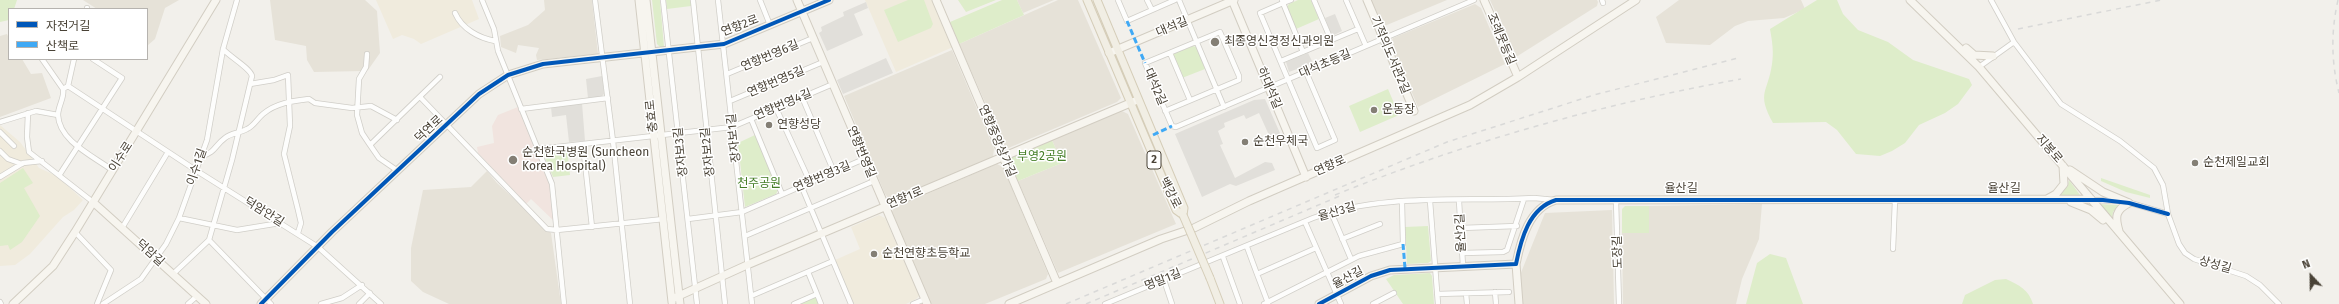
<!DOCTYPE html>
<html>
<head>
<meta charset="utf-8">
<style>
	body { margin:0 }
	#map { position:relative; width:2339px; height:304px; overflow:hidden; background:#f2f0eb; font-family:"Fira Sans","Noto Sans KR",sans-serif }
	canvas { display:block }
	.legend { position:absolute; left:8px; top:8px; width:140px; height:52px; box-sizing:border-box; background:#fff; border:1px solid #b6b3af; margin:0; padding:5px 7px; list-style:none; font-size:12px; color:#494236 }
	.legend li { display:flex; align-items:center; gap:8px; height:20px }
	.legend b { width:20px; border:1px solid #b6b3af }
	.north { position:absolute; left:2291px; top:256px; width:40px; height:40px; -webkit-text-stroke:3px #fff; paint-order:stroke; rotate:338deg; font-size:11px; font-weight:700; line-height:16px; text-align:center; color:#494236 }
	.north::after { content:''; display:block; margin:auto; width:14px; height:18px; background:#494236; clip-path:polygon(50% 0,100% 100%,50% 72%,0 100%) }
</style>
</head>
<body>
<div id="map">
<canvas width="2339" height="304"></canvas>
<ul class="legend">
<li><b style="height:5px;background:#0057b8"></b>자전거길</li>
<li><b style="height:5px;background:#3fa9f5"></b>산책로</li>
</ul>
<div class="north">N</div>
</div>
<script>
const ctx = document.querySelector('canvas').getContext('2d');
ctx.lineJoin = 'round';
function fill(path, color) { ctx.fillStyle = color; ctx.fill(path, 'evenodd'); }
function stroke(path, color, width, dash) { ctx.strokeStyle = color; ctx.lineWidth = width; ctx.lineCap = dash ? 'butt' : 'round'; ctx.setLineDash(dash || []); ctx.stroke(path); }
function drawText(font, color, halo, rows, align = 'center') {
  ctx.font = font + ' "Fira Sans","Noto Sans KR",sans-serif'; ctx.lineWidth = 3; ctx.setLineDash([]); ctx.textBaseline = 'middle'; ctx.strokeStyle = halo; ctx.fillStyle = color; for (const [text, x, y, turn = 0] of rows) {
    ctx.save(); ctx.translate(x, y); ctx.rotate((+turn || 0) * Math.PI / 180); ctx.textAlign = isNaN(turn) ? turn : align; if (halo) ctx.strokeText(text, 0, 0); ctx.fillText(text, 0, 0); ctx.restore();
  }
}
fill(new Path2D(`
	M83 0H179L165 8 155 39 147 46V9H97Z
	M270 0H365L377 11 380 53 368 70 364 71 314 72 307 60 306 46 275 40Z
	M544 0H592L598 54 537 60 536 55 539 48 518 45 516 53 501 47 500 36 528 25 545 10Z
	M1017 0H1054L1023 13Z
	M1058 0H1078L1121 98 1117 102 1006 149 959 44Z
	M1371 0H1447L1382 27Z
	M1490 0H1597L1598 2 1597 6 1516 57Z
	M1679 0H1801L1805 9 1784 18 1748 21 1735 26 1710 45 1666 43 1656 17Z
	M1475 4 1481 8 1505 64 1418 107 1391 43 1393 38Z
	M7 34 9 38V59H22L31 74 42 73 51 98 0 117V36Z
	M952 50 994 149 993 157 890 200 885 194 844 96Z
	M1120 110 1128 114 1176 224 1058 273 1018 181 1062 163 1051 138Z
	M997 164 1003 167 1048 274 1046 279 985 304H931L891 213 894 208Z
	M487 171 497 183 551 233 561 304H449L423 292 411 281V248L423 190 471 187Z
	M1762 204 1759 239 1742 279 1736 304H1623L1622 233H1649V206Z
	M1612 210 1614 304H1522L1520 275 1545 213Z`), '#e6e2d8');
fill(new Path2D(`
	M376 0H472L479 19 421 44 414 39 402 35 393 39Z
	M865 0H933L953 47 896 72Z
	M0 125 20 142 39 168 57 176 83 200 74 210 63 217 30 254 15 265 0 266Z
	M879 215 885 218 919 296 916 299 906 304H853L835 260 860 249 851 227Z`), '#f0ebdd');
fill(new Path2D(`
	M518 107 551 186 554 221 531 199 526 204 478 153 477 147 494 143 492 126 498 115Z`), '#f1e4df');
fill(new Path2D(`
	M0 0H17L14 9H9V20L0 22Z
	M652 0H660L664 47H660L657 44Z
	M666 0H691V6L667 9Z
	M908 0H924L933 24 931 28 898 42 884 10Z
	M958 0H996L966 12Z
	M1002 0H1017L1024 15 959 44 950 22Z
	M1298 0H1311L1319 19 1296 29 1287 7 1289 4Z
	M1817 0H1837L1843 14 1858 30 1888 42 1913 60 1969 79 1972 85 1958 104 1945 113 1919 125 1905 143 1892 151 1880 156 1856 154 1837 130 1826 122 1773 123C1756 92 1768 93 1772 64 1774 52 1772 40 1770 29Z
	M1193 46 1197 47 1205 69 1182 78 1172 54Z
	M1388 89 1399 115 1360 132 1349 106Z
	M755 135 778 190 776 194 745 207 738 143Z
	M1051 138 1062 163 1018 181 1010 160 1011 157Z
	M567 149 570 175 553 177 543 153Z
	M23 168 33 183 24 188 40 216 22 242 10 250 8 245 0 246V183Z
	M2101 178 2150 195V198L2126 192 2101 181Z
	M2069 180 2080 195H2060L2068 186Z
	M2099 204 2119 205 2113 212 2112 218Z
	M1625 206H1649V233H1622V209Z
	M1428 226 1431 261 1428 263 1407 264 1405 227Z
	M1770 254 1786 258 1803 304H1746L1757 263Z
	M1430 273 1432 276 1434 304H1403L1386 279 1394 275Z
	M2006 279C2019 285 2029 290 2033 304H1962L1965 295 1995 280Z
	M816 297 819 304H799Z`), '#deedca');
fill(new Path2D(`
	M866 2 868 8 854 14 863 35 827 51 819 33 822 31 821 27 844 16 843 12Z
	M1335 14 1342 31 1334 35 1331 34 1325 18Z
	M1308 53 1313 63 1289 72 1286 62Z
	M886 58 893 73 843 94 837 80Z
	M602 76 604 94 601 97 588 98 586 79Z
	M1265 99 1283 140 1273 144 1259 113 1246 119 1244 115 1224 123 1225 127 1218 131 1223 144 1220 145 1235 178 1265 162 1272 163 1275 170 1236 186 1230 184 1202 197 1175 134 1254 100Z
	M582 103 585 141 569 142 566 115 552 117 551 107Z`), '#e1dfda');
const street = new Path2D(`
	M482 0 494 29 498 51 552 184 564 304
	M595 0 613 141 630 304
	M663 0 697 304
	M693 0 725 304
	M718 0 752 304
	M760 0 770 25
	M1118 0 1127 21 1175 0
	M1147 0 1152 10
	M1179 0 1224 107
	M1282 0 1283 3 1260 13 1317 148 1335 140 1306 72
	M1291 0 1283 3 1303 52
	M1314 0 1331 40
	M1346 0 1366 46
	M1602 0 1603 3
	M1991 0 2014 42 2061 104 2120 141 2154 168 2163 185 2168 214 2179 244 2185 253 2194 259 2246 276 2260 285 2279 304
	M87 9V8
	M455 13C462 29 479 38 495 41
	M1170 53 1190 100
	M367 54 366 67 359 79 357 115 362 133 370 145
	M42 59 63 89
	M74 59 68 86 197 171 318 247 381 304
	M1281 61 1358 29
	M1979 67 2014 42
	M727 74 813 38
	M250 84 274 80 288 75 290 126 284 154 298 210 301 223 298 233
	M68 86 63 89C65 97 58 106 58 115 59 141 93 156 112 170
	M420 97 547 229 557 230 664 219
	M802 97 834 172
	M730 101 823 62
	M776 108 810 182
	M521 109 608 98
	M1165 111 1239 80V76L1220 32 1145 63 1172 126 1176 127 1474 0
	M28 113 27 137 29 152 93 202
	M751 119 782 194
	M0 122 36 111 58 115
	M0 132 14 146
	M583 145 592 227
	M539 149 732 127 833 84
	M0 151 8 159 22 164
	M202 156C216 152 214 146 225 138 231 133 240 133 247 129 254 126 257 119 263 114 276 103 292 101 309 99L315 103 352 108 371 106 397 120
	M398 171 379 158 370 145 440 77
	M60 174 122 78 93 59
	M0 177 23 163 42 161
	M801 185 851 304
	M1616 200 1619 304
	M2091 200 2120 201
	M1430 201 1438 304
	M1459 201 1463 266
	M2127 202 2168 214
	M1331 212 1351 259
	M179 218 237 230 280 223
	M688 219 742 212 864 159
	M1305 222 1341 304
	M122 228 168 152
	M1461 228 1517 226
	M75 232 111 270 97 304
	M745 236 874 181
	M1342 239 1380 224
	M209 240 271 304
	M1247 247 1257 274 1316 248
	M1893 249 1895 200
	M1462 253 1503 252 1507 250 1524 199
	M1223 257 1240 304
	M808 272 817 294
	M173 274 209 240 232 160 252 76C250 68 230 57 223 49
	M1257 274 1268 303
	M1164 280 1172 304
	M1495 292 1496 304
	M1466 293 1467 304
	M1437 294 1509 292
	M751 296 833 261
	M0 302 1 304
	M103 304 141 279 166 244 179 218 207 140 223 49 237 0
	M188 304 197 296
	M321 304 342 298 362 285
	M359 304 370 293
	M794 304 817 294 821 304
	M913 304 925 299
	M1105 304 1313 218C1382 193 1462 202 1534 198L1555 200
	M1264 304 1359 256 1403 244 1402 202
	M1373 304 1394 293`);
const secondary = new Path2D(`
	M639 0 672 302
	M646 0 680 304
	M797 0 927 304
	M936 0 1057 283
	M1232 0 1306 177
	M1367 0 1414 111
	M1484 0 1518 77
	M1910 0 1979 67 2180 304
	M1966 48 1974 55 1993 56
	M1109 53 1234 0
	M2070 170 2103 192 2129 203
	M2047 199 2056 194 2064 184 2063 166
	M93 202 206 304
	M2071 202 2091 210 2103 220
	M2119 231C2115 217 2115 210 2129 203
	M1516 264 1519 304
	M672 299 747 265 1135 101
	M13 304 53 266 75 232 216 0
	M261 304 332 232 479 94 508 75 543 64 724 44 829 0
	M1009 304 1161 239 1194 228 1249 201 1470 105 1518 77 1636 0
	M1319 304 1371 276 1390 270 1516 264C1521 239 1529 208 1556 200L2091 199`);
const primary = new Path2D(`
	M1087 0 1176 210 1183 215 1184 208 1097 0
	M1210 278 1220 304`);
stroke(street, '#d0cec8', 6);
stroke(secondary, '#d2cdc2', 9);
stroke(primary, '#d5cdb8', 9);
stroke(street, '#fdfdfc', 4.5);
stroke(secondary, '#f7f5ef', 7);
stroke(primary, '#f1eee4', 7);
stroke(new Path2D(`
	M2338 0C2331 31 2331 61 2339 93
	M2018 29 2161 0
	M1335 195C1466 142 1602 104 1741 79
	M1066 304 1447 142 1594 95 1738 58
	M1086 304 1342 195`), '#d9d9d8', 1.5, [5, 5]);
const primaryBridge = new Path2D(`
	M1183 215 1210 278`);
stroke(primaryBridge, '#d5cdb8', 9, []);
stroke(primaryBridge, '#f1eee4', 7);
stroke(new Path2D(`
	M1127 21 1145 63
	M1153 135 1172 126
	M1403 244 1405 268`), '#3fa9f5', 3, [6, 3]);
stroke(new Path2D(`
	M261 304 332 232 479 94 508 75 543 64 724 44 829 0
	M1319 304 1371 276 1390 270 1516 264C1521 239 1529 208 1556 200H2103L2129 203 2168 214`), '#0057b8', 4);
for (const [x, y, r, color] of [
	[1215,42,5,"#847f75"],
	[1374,110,4,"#847f75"],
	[769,125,4,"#847f75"],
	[1245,142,4,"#847f75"],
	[513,160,5,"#847f75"],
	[2195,163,4,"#847f75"],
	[874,254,4,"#847f75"]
]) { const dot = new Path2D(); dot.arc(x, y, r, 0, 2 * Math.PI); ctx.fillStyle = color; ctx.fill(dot); stroke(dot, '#fff', 1.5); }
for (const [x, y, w] of [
	[1154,160,14]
]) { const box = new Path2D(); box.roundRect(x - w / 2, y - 9, w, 18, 3); ctx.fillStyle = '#fff'; ctx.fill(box); stroke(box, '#494236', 1); }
drawText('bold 11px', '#494236', null, [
	["2",1154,160]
]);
drawText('12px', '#494236', '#fff', [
	["연향2로",740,26,-21],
	["대석길",1172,27,-23],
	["조례못등길",1501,39,67],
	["기적의도서관2길",1390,55,67],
	["연향번영6길",770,56,-23],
	["대석초등길",1325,64,-23],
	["연향번영5길",776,82,-23],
	["대석2길",1155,87,67],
	["하대석길",1269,88,67],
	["연향번영4길",783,105,-23],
	["충효로",652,116,-96],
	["덕연로",429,129,-43],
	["장자보1길",734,138,-96],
	["연향중앙상가길",997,141,67],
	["지봉로",2049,149,49],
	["장자보3길",681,152,-96],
	["장자보2길",708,152,-96],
	["연향번영길",861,152,67],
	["이수로",121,157,-57],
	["연향로",1330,166,-24],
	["이수1길",197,167,-71],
	["연향번영3길",822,177,-23],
	["율산길",1681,189],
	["율산길",2004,189],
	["백강로",1170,193,63],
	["연향1로",905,198,-23],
	["덕암안길",264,212,32],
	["율산3길",1337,212,-16],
	["율산2길",1461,233,-93],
	["도장길",1618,252,-92],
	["덕암길",150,253,42],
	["상성길",2215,265,16],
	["율산길",1348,278,-28],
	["명말1길",1163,280,-22]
]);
drawText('12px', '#494236', '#fff', [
	["최종영신경정신과의원",1224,42],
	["운동장",1382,110],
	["연향성당",777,125],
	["순천우체국",1253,142],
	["순천한국병원 (Suncheon",522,153],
	["Korea Hospital)",522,167],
	["순천제일교회",2203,163],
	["순천연향초등학교",882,254]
], 'left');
drawText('12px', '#447e26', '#fff', [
	["부영2공원",1042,157],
	["천주공원",759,184]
]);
</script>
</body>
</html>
